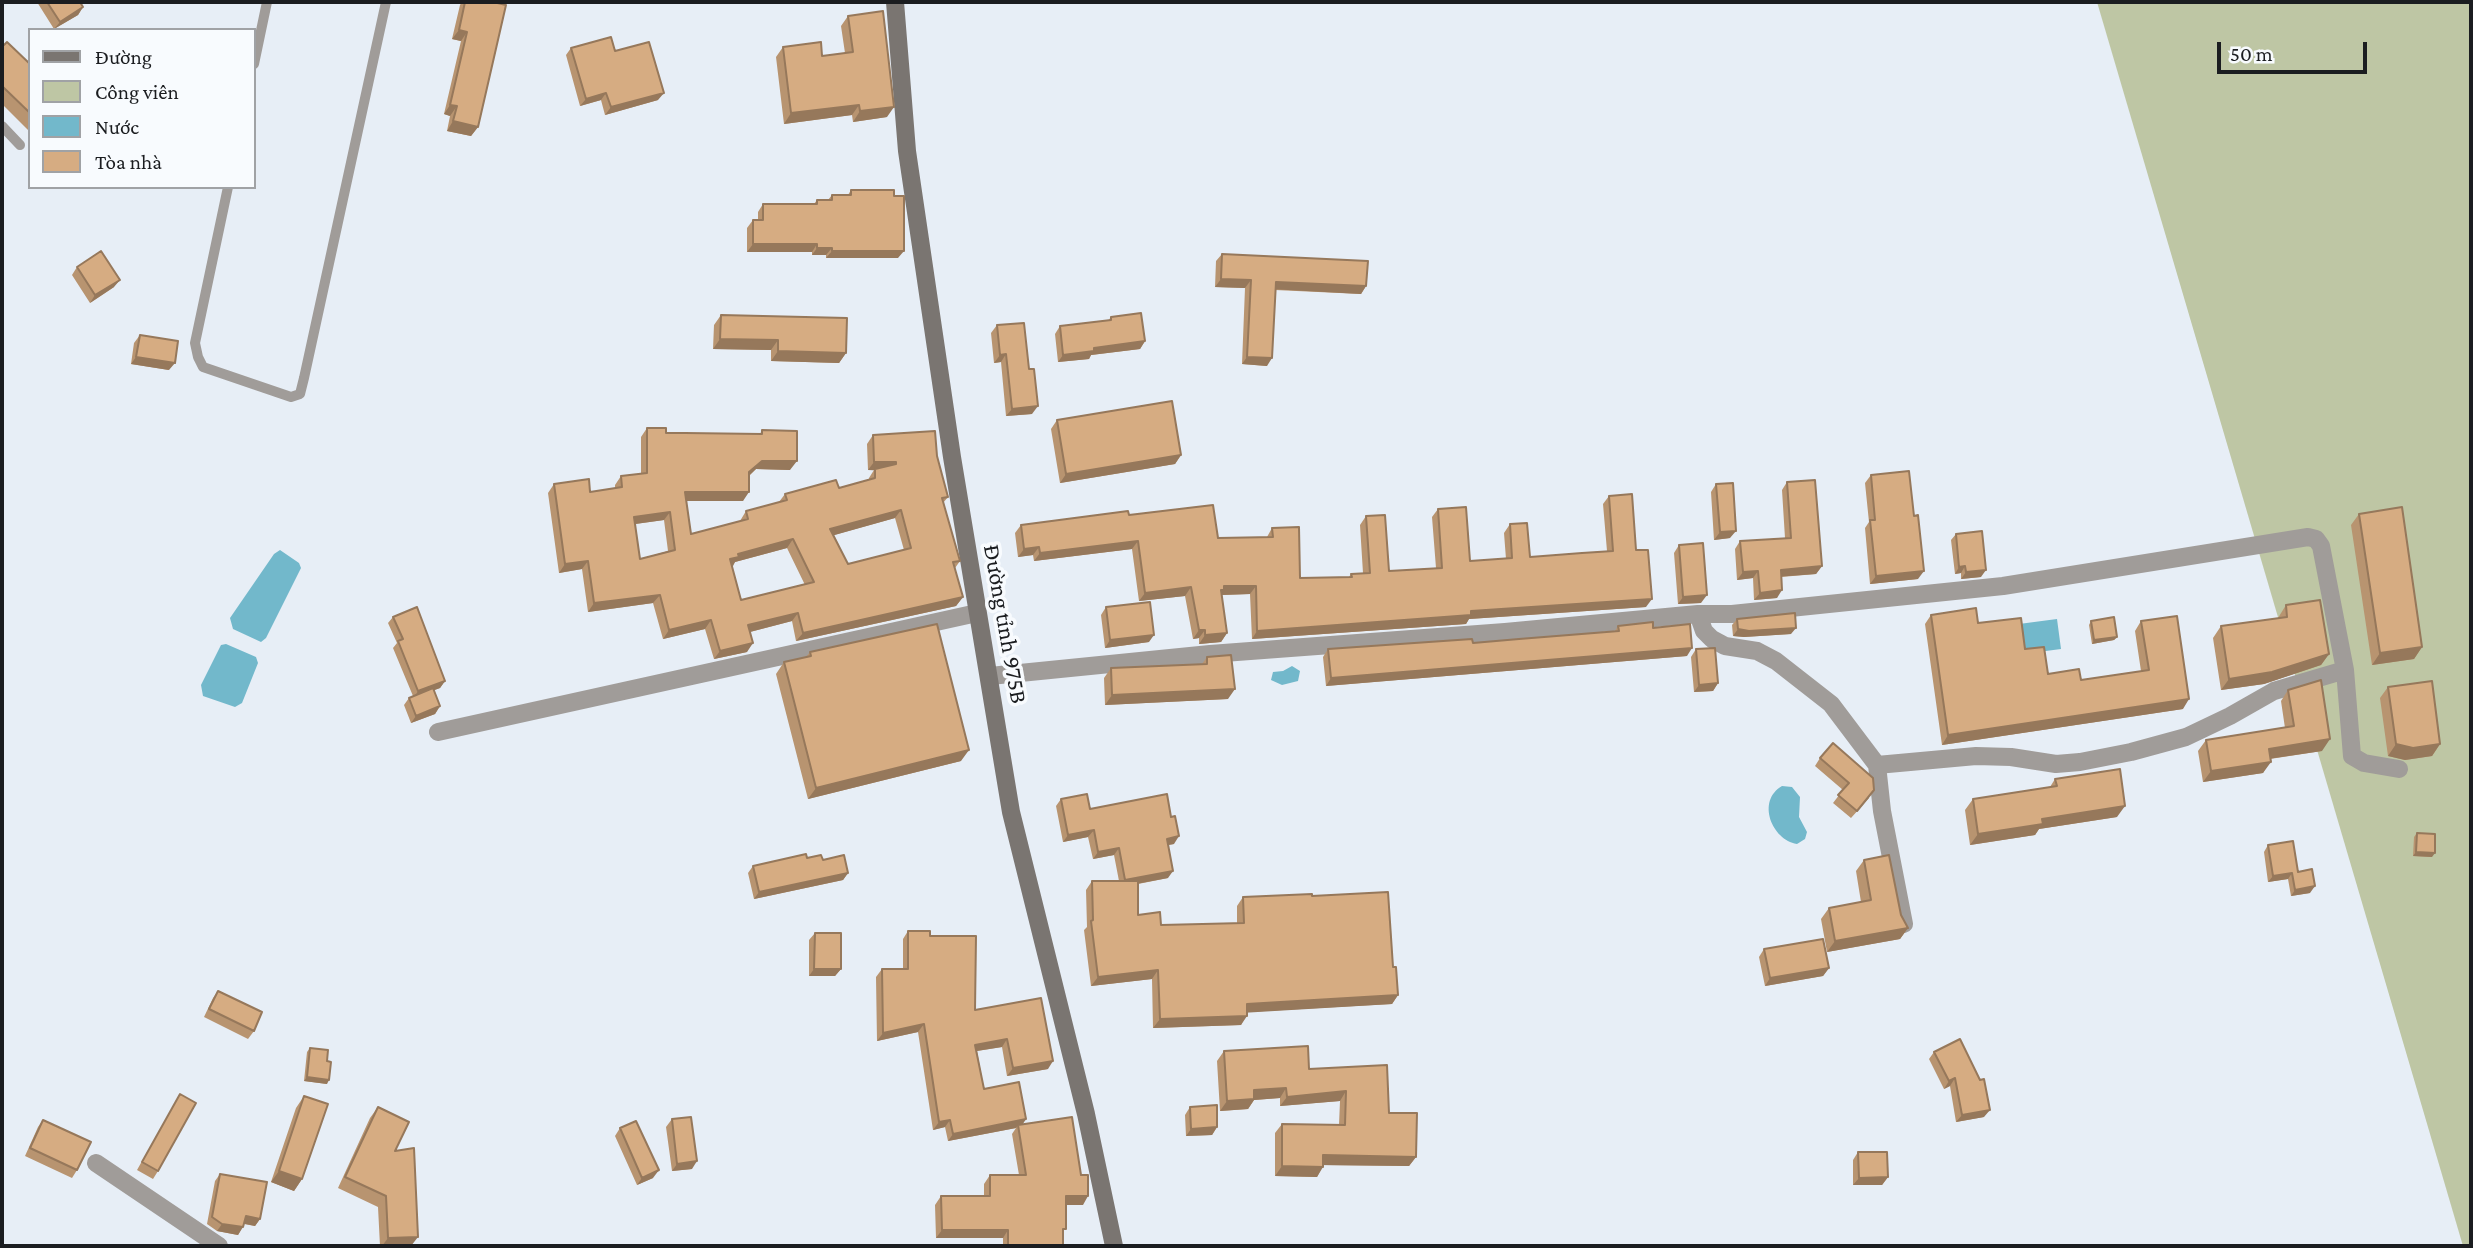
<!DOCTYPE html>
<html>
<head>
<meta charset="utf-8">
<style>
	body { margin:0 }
	#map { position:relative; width:2473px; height:1248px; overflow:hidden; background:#e7eef6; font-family:"Crimson Pro",serif }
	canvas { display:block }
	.frame { position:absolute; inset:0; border:4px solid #1b1d20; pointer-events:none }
	.legend { position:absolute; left:28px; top:28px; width:228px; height:161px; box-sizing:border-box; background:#f8fbfe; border:2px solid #a0a2a5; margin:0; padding:9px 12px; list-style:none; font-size:21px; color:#1b1d20 }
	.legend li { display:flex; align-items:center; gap:14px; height:35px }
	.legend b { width:35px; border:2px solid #a0a2a5 }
	.scale { position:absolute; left:2217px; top:42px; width:150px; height:32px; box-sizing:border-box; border:4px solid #1b1d20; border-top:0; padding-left:9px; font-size:21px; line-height:24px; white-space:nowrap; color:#1b1d20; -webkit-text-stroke:5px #f8fbfe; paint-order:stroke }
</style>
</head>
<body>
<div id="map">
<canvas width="2473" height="1248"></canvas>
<div class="frame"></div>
<ul class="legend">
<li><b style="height:9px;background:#7a7571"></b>Đường</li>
<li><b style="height:19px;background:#bec6a4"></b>Công viên</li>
<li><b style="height:19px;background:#72b8cb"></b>Nước</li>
<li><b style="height:19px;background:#d6ac82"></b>Tòa nhà</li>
</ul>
<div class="scale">50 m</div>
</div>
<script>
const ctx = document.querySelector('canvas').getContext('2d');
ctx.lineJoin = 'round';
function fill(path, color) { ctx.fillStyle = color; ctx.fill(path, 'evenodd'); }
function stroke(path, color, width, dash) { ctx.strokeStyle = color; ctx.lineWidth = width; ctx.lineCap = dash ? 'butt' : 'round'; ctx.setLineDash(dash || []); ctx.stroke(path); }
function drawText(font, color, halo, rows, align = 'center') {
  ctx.font = font + ' "Crimson Pro",serif'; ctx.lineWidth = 7; ctx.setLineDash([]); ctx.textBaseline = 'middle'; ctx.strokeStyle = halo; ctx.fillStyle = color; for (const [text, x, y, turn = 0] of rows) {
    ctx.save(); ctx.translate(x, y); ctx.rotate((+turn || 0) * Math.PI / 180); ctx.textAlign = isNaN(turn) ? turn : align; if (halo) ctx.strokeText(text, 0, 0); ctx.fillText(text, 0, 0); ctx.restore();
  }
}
fill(new Path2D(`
	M2097 2H2471V1246H2463Z`), '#bec6a4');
fill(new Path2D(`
	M280 550 299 563 301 568 266 638 261 642 233 629 230 618 274 554Z
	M2057 619 2061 649 2023 654 2019 624Z
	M226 644 256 657 258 663 242 703 235 707 203 696 201 685 221 645Z
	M1292 666 1300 671 1298 681 1282 685 1271 680 1273 672 1283 671Z
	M1782 786 1792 787 1800 797 1799 817 1807 832 1805 839 1797 844C1772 840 1756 801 1782 786Z`), '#72b8cb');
stroke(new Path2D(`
	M254 64 267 2
	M2 126 20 145
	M228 187 195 343 198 357 203 367 291 397 300 394 304 378 386 2`), '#a09c99', 10);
stroke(new Path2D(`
	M1698 614 1704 631 1712 639 1725 646 1757 651 1776 661 1831 704 1877 765 1882 811 1904 924
	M990 676 1210 654 1505 632 1698 614H1732L2003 586 2308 537 2316 539 2321 546 2345 670 2352 756 2364 763 2399 769
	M438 732 977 613
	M1877 765 1976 756 2011 757 2056 764 2080 762 2131 752 2186 737 2230 716 2274 691 2345 670
	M96 1163 219 1246`), '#a09c99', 18);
stroke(new Path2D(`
	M895 2 907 151 952 457 1011 812 1086 1114 1114 1246`), '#7a7571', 18);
fill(new Path2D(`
	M37 2H80L83 7 78 15 54 29Z
	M462 2H493L478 127 471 136 447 131 450 116 444 114 461 41 452 39 460 5Z
	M848 16 887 117 853 122 852 115 784 124 776 57 783 47 822 56 845 53 841 26Z
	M2 42 30 64V132L2 104Z
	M571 48 615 51 658 100 605 115 601 100 580 106 566 55Z
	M851 190 898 258H826V255H812V252H747V228L753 220H758V212L763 204H814L817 200H828L832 195H848Z
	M1222 254 1366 286 1361 294 1275 290 1267 366 1242 364 1245 288 1215 287 1216 261Z
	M77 267 114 287 90 303 72 275Z
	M721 315 846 353 839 363 771 361V350L713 349 714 325Z
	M1111 317 1145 341 1140 349 1091 355 1089 359 1058 362 1055 334 1060 326 1108 321Z
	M997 325 1029 369 1032 414 1006 416 1001 362 994 363 991 333Z
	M140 335 169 370 131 364 134 343Z
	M1057 420 1181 455 1175 464 1060 483 1051 429Z
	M647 428 666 433 760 434 762 430 790 470 756 469 749 476 743 501H686L691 534 740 521 746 511 779 502 785 494 839 488 869 480V478L874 470H868L867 444 873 435 937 456 948 497 943 503 960 561 955 568 963 597 956 606 796 641 792 621 750 632 747 652 714 659 705 629 663 639 653 603 588 612 582 569 559 573 548 493 554 484 590 492 615 488V485L621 476 641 474V437ZM895 518 904 550 848 564 834 535ZM664 520 668 551 640 559 635 524ZM787 548 805 585 741 600 732 566 735 562Z
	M1871 475 1918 579 1870 584 1865 528 1869 522 1865 483Z
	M1787 482 1822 566 1816 574 1781 577 1777 598 1754 600 1753 578 1737 580 1735 549 1740 541 1785 538 1782 490Z
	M1716 484 1730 538 1714 540 1711 492Z
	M1609 496 1636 550 1646 607 1469 619 1466 624 1252 639 1250 594 1222 595 1227 633 1221 642 1199 644V638L1193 639 1185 596 1139 601 1132 549 1034 561 1033 555 1018 557 1015 533 1021 525 1129 515 1218 538 1267 537 1272 528 1300 578 1349 577 1351 574 1363 573 1360 525 1366 516 1389 571 1436 568 1432 517 1438 509 1470 561 1506 559 1504 533 1510 524 1530 557 1607 551 1603 504Z
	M2359 514 2422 647 2414 659 2372 665 2351 525Z
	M1956 534 1981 577 1961 579V573L1955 574 1951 540Z
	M1679 545 1701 603 1678 604 1674 553Z
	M2286 605 2329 654 2321 665 2264 684 2221 690 2213 638 2221 626 2278 618Z
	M1106 607 1149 642 1105 648 1101 615Z
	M1931 615 1978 623 2025 649 2048 674 2081 680 2141 671 2135 631 2141 621 2183 709 1942 745 1925 624Z
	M393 617 445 681 440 688 434 690 440 706 435 714 411 723 404 705 409 698 413 696 393 648 397 643 388 623Z
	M1737 619 1791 634 1744 637 1733 636 1732 625Z
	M2091 621 2117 637 2114 640 2092 644 2089 625Z
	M1618 626 1653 628 1687 656 1326 686 1323 657 1328 649 1473 643 1615 631Z
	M1696 649 1718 683 1713 691 1694 692 1691 657Z
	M810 652 961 761 808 799 776 674 784 662 806 657Z
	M1207 657 1228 699 1105 705 1104 678 1111 668 1202 664Z
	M2388 687 2440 744 2432 756 2405 760 2388 756 2380 698Z
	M2288 690 2322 751 2270 759 2263 773 2203 782 2198 751 2206 740 2285 728 2281 701Z
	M1820 758 1869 798 1851 818 1833 803 1843 790 1815 766Z
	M2055 779 2117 817 2039 829 2035 835 1970 845 1965 810 1973 799 2050 787Z
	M1061 799 1090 809 1174 844 1168 845V878L1138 884V915L1161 925 1237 923V906L1243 897 1312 896 1393 967 1398 995 1392 1004 1247 1012 1241 1025 1153 1028 1152 979 1091 986 1084 930 1087 927 1086 890 1092 881H1119L1114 855 1093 859 1088 837 1063 842 1056 806Z
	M2417 833 2432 857 2413 856 2414 837Z
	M2268 845 2298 872 2310 893 2291 896 2288 879 2268 882 2264 852Z
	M807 858 823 860 848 873 843 880 754 899 748 873 753 866Z
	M1864 860 1908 928 1900 939 1827 952 1821 919 1829 908 1861 902 1856 871Z
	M908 931 930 936 975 1010 1048 1069 1007 1076 1002 1047 977 1051 984 1089 1023 1124 1083 1205H1066L1063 1234V1246H1003V1238H936L935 1205 941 1196H984V1184L990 1175H1019L1012 1134 1016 1128 948 1141 945 1127 933 1130 918 1032 877 1041 876 977 882 969H903V939Z
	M815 933 841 969 835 976H809V940Z
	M1764 949 1829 968 1823 976 1765 986 1759 957Z
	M218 991 254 1031 248 1039 204 1017 213 998Z
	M310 1048 327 1061V1084L304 1081 307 1052Z
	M1224 1051 1309 1069 1389 1113 1416 1157 1409 1166 1323 1165 1317 1177 1275 1176V1133L1282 1124 1339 1125 1340 1101 1280 1106V1098L1254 1100 1248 1109 1220 1111 1217 1061Z
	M1934 1052 1984 1117 1956 1122 1950 1086 1944 1089 1929 1059Z
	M180 1094 158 1171 153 1179 137 1170Z
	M304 1096 302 1179 294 1191 271 1182 296 1108Z
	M378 1107 411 1246H380L378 1207 338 1188 370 1118Z
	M1190 1107 1217 1127 1212 1135 1186 1136 1185 1115Z
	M672 1119 692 1169 672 1171 666 1127Z
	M43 1120 77 1170 72 1178 25 1156 38 1127Z
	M620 1128 653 1178 637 1185 615 1136Z
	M1858 1152 1888 1177 1882 1185H1853V1160Z
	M220 1174 260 1219 255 1226 244 1224 238 1235 217 1231 207 1224 215 1181Z`), '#b89470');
fill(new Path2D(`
	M83 7 78 15 54 29 60 22Z
	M459 30 467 32 461 41 452 39Z
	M606 93 601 100 580 106 586 99Z
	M664 93 658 100 605 115 611 107Z
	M450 105 457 106 450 116 444 114Z
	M859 105 852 115 784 124 791 113Z
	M894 107 887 117 853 122 860 111Z
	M453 121 478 127 471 136 447 131Z
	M753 244H817L812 252H747Z
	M817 248H832L826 255H812Z
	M832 251H904L898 258H826Z
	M1221 279 1251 280 1245 288 1215 287Z
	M120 280 114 287 90 303 95 295Z
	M1276 282 1366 286 1361 294 1270 289Z
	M720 339 778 340 771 350 713 349Z
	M1145 341 1140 349 1091 355 1089 359 1058 362 1063 355 1094 348Z
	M778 351 846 353 839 363 771 361Z
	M1006 354 1001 362 994 363 1000 355Z
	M136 357 175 363 169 370 131 364Z
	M1247 357 1272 358 1267 366 1242 364Z
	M1038 406 1032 414 1006 416 1012 409Z
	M1181 455 1175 464 1060 483 1066 474Z
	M762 461H797L790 470 756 469 743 481 749 472Z
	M874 462H896L889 471 868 470Z
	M685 492H749L743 501H679Z
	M901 510 895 518 824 538 830 529Z
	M670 512 664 520 628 525 634 517Z
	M1736 531 1730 538 1714 540 1720 532Z
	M793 539 787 548 735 562 733 566 724 568 730 559 738 554Z
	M1138 541 1132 549 1034 561 1040 553Z
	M1039 547 1033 555 1018 557 1024 549Z
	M588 561 582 569 559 573 565 564Z
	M1822 566 1816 574 1775 577 1781 570Z
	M1965 566 1961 573 1955 574 1959 567Z
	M1986 570 1981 577 1961 579 1966 572Z
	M1758 571 1753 578 1737 580 1743 572Z
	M1924 571 1918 579 1870 584 1876 576Z
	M1224 586H1256L1250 594 1221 595 1215 598Z
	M1191 587 1185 596 1139 601 1145 593Z
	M1782 590 1777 598 1754 600 1760 593Z
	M660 595 653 603 588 612 594 603Z
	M1707 595 1701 603 1678 604 1683 597Z
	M963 597 956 606 796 641 803 633Z
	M1652 599 1646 607 1469 619 1466 624 1252 639 1257 631 1471 611Z
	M798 613 792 621 742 634 748 625Z
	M711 620 705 629 663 639 669 630Z
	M1796 628 1791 634 1744 637 1733 636 1738 629Z
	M1199 630H1205L1199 638 1193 639Z
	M1227 633 1221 642 1199 644 1205 635Z
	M1154 635 1149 642 1105 648 1110 640Z
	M2117 637 2114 640 2092 644 2094 640Z
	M753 643 747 652 714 659 720 651Z
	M2422 647 2414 659 2372 665 2380 653Z
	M1692 648 1687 656 1326 686 1331 678Z
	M2329 654 2321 665 2264 684 2221 690 2229 679Z
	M445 681 440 688 414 698 418 691Z
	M1718 683 1713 691 1694 692 1699 685Z
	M1235 689 1228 699 1105 705 1112 695Z
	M2189 699 2183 709 1942 745 1948 735Z
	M440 706 435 714 411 723 416 716Z
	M2330 739 2322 751 2261 760 2269 749Z
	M2396 744H2440L2432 756 2405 760 2388 756Z
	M969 750 961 761 808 799 816 788Z
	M2271 762 2263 773 2203 782 2211 771Z
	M2125 806 2117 817 2039 829 2035 835 1970 845 1978 834 2042 819Z
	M1094 830 1088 837 1063 842 1068 835Z
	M1179 836 1174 844 1162 846 1167 839Z
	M1119 848 1114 855 1093 859 1098 852Z
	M2416 852 2435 853 2432 857 2413 856Z
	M1173 871 1168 878 1120 887 1125 880Z
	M848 873 843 880 754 899 759 892Z
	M2292 873 2288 879 2268 882 2273 876Z
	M2315 886 2310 893 2291 896 2295 890Z
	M1908 928 1900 939 1827 952 1835 941Z
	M1829 968 1823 976 1765 986 1770 978Z
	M814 969H841L835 976H809Z
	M1158 970 1152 979 1091 986 1098 977Z
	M1398 995 1392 1004 1241 1013 1247 1004Z
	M1247 1016 1241 1025 1153 1028 1160 1019Z
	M924 1024 918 1032 877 1041 883 1033Z
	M1007 1039 1002 1047 970 1052 975 1045Z
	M1053 1061 1048 1069 1007 1076 1013 1068Z
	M307 1077 329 1080 327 1084 304 1081Z
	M1955 1078 1950 1086 1944 1089 1949 1081Z
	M1286 1088 1280 1098 1254 1100 1248 1109 1220 1111 1227 1101 1254 1090Z
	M1346 1091 1340 1101 1280 1106 1287 1097Z
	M1990 1110 1984 1117 1956 1122 1962 1115Z
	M1026 1119 1021 1127 1018 1125 1016 1128 948 1141 953 1134Z
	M950 1120 945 1127 933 1130 939 1122Z
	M1217 1127 1212 1135 1186 1136 1191 1129Z
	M1323 1155 1416 1157 1409 1166 1317 1165Z
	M697 1161 692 1169 672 1171 677 1164Z
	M1282 1166 1323 1167 1317 1177 1275 1176Z
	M659 1170 653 1178 637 1185 642 1178Z
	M279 1171 302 1179 294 1191 271 1182Z
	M1888 1177 1882 1185H1853L1859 1178Z
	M1066 1196H1088L1083 1205H1060Z
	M246 1216 260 1219 255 1226 241 1223Z
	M222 1224 243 1227 238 1235 217 1231Z
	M942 1230H1008L1003 1238H936Z
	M418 1237 411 1246H382L388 1238Z`), '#96785b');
const building = new Path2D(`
	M47 2H80L83 7 60 22Z
	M465 2H493L506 5 478 127 453 121 457 106 450 105 467 32 459 30Z
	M883 11 894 107 860 111 859 105 791 113 783 47 821 42 822 56 853 52 848 16Z
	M611 37 615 51 649 42 664 93 611 107 606 93 586 99 571 48Z
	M2 42 4 45 7 42 30 64V113L2 86Z
	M851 190H894V196H904V251H832V248H817V244H753V220H763V204H817V200H832V195H851Z
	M101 251 120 280 95 295 77 267Z
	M1222 254 1368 261 1366 286 1276 282 1272 358 1247 357 1251 280 1221 279Z
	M1141 313 1145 341 1094 348V351L1063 355 1060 326 1111 320V317Z
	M721 315 847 318 846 353 778 351V340L720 339Z
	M1024 323 1029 369H1034L1038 406 1012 409 1006 354 1000 355 997 325Z
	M140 335 178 341 175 363 136 357Z
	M1172 401 1181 455 1066 474 1057 420Z
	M647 428H666V433H685L762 434V430L797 431V461H762L749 472V492H685L691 534 748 519 746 511 787 500 785 494 836 480 839 488 875 478V469L896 464V462H874L873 435 935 431 937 456 948 497 942 498 960 561 953 562 963 597 803 633 798 613 748 625 753 643 720 651 711 620 669 630 660 595 594 603 588 561 565 564 554 484 589 479 590 492 622 487 621 476 647 473ZM901 510 911 548 848 564 830 529ZM670 512 675 550 640 559 634 517ZM793 539 814 582 741 600 730 559 739 557 738 554Z
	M1909 471 1914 516 1918 515 1924 571 1876 576 1870 520H1875L1871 475Z
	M1815 480 1822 566 1781 570 1782 590 1760 593 1758 571 1743 572 1740 541 1791 538 1787 482Z
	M1733 483 1736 531 1720 532 1716 484Z
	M1632 494 1636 550H1648L1652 599 1471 611V615L1257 631 1256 586H1224V590H1221L1227 633 1205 635V630H1199L1191 587 1145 593 1138 541 1040 553 1039 547 1024 549 1021 525 1128 511 1129 515 1213 505 1218 538 1273 537 1272 528 1299 527 1300 578 1352 577 1351 574 1370 573 1366 516 1385 515 1389 571 1442 568 1438 509 1466 507 1470 561 1512 558 1510 524 1527 523 1530 557 1582 553 1613 551 1609 496Z
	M2402 507 2422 647 2380 653 2359 514Z
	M1982 531 1986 570 1966 572 1965 566 1959 567 1956 534Z
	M1703 543 1707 595 1683 597 1679 545Z
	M2320 600 2329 654 2272 672 2229 679 2221 626 2287 617 2286 605Z
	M1150 602 1154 635 1110 640 1106 607Z
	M417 607 445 681 418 691 398 641 403 639 393 617Z
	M1976 608 1978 623 2021 618 2025 649 2044 647 2048 674 2079 669 2081 680 2149 670 2141 621 2177 616 2189 699 1948 735 1931 615Z
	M1795 613 1796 628 1749 631 1738 629 1737 619Z
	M2114 617 2117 637 2094 640 2091 621Z
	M1653 622V628L1690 624 1692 648 1331 678 1328 649 1472 639 1473 643 1519 639 1619 631 1618 626Z
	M937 624 969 750 816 788 784 662 811 656 810 652Z
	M1715 648 1718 683 1699 685 1696 649Z
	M1231 655 1235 689 1112 695 1111 668 1207 664V657Z
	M2321 680 2330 739 2269 749 2271 762 2211 771 2206 740 2294 726 2288 690Z
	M2432 681 2440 744 2413 748 2396 744 2388 687Z
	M433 688 440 706 416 716 409 698Z
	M1833 743 1873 778 1874 790 1857 811 1838 795 1849 783 1820 758Z
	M2120 769 2125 806 2042 819 2043 824 1978 834 1973 799 2057 786 2055 779Z
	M1087 794 1090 809 1167 794 1171 817 1175 816 1179 836 1167 839 1173 871 1125 880 1119 848 1098 852 1094 830 1068 835 1061 799Z
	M2417 833 2435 834V853L2416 852Z
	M2293 841 2298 872 2312 869 2315 886 2295 890 2292 873 2273 876 2268 845Z
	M806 854 807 858 821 855 823 860 844 855 848 873 759 892 753 866Z
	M1889 855 1901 915 1908 928 1835 941 1829 908 1871 900 1864 860Z
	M1092 881H1138V915L1160 912 1161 925 1244 923 1243 897 1312 894V896L1388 892 1393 967H1396L1398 995 1247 1004V1016L1160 1019 1158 970 1098 977 1091 921 1093 920Z
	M908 931H930V936H976L975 1010 1041 998 1053 1061 1013 1068 1007 1039 975 1045 984 1089 1019 1082 1026 1119 953 1134 950 1120 939 1122 924 1024 883 1033 882 969H908Z
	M815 933H841V969H814Z
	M1823 939 1829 968 1770 978 1764 949Z
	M218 991 262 1012 254 1031 209 1009Z
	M1960 1039 1980 1080 1984 1079 1990 1110 1962 1115 1955 1078 1949 1081 1934 1052Z
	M1308 1046 1309 1069 1387 1065 1389 1113H1417L1416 1157 1323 1155V1167L1282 1166V1124L1345 1125 1346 1091 1287 1097 1286 1088 1254 1090V1099L1227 1101 1224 1051Z
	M310 1048 328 1050 327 1061 331 1062 329 1080 307 1077Z
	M180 1094 196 1103 158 1171 142 1162Z
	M304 1096 328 1104 302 1179 279 1171Z
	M1217 1105V1127L1191 1129 1190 1107Z
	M378 1107 409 1122 395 1151 414 1148 418 1237 388 1238 386 1196 345 1177Z
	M691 1117 697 1161 677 1164 672 1119Z
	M1072 1117 1081 1175H1088V1196H1066V1229H1063V1246H1008V1230H942L941 1196H990V1175H1026L1018 1125Z
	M43 1120 91 1142 77 1170 30 1148Z
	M636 1121 659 1170 642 1178 620 1128Z
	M1858 1152H1887L1888 1177 1859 1178Z
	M220 1174 267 1182 260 1219 246 1216 243 1227 222 1224 212 1217Z`);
fill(building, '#d6ac82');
stroke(building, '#96785b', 2);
drawText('24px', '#1b1d20', '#f8fbfe', [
	["Đường tỉnh 975B",1005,624,80]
]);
</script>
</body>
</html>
